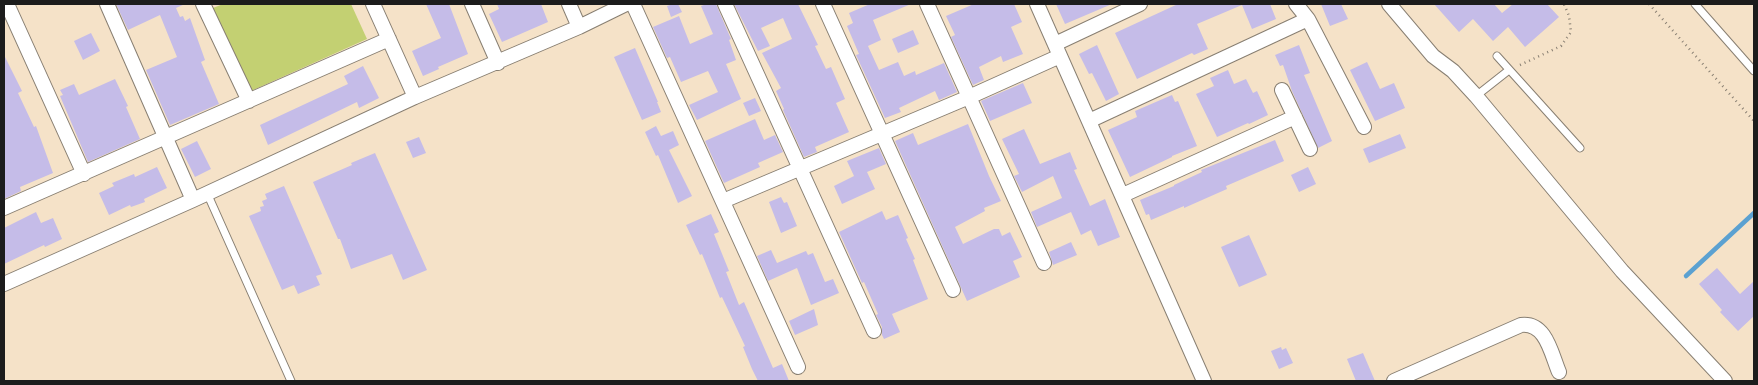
<!DOCTYPE html>
<html>
<head>
<meta charset="utf-8">
<style>
	body { margin:0 }
	#map { position:relative; width:1758px; height:385px; overflow:hidden; background:#f5e2c8; font-family:"Indie Flower",sans-serif }
	canvas { display:block }
	.frame { position:absolute; inset:0; border:5px solid #1c1c1c; pointer-events:none }
</style>
</head>
<body>
<div id="map">
<canvas width="1758" height="385"></canvas>
<div class="frame"></div>
</div>
<script>
const ctx = document.querySelector('canvas').getContext('2d');
ctx.lineJoin = 'round';
function fill(path, color) { ctx.fillStyle = color; ctx.fill(path, 'evenodd'); }
function stroke(path, color, width, dash) { ctx.strokeStyle = color; ctx.lineWidth = width; ctx.lineCap = dash ? 'butt' : 'round'; ctx.setLineDash(dash || []); ctx.stroke(path); }
fill(new Path2D(`
	M223 4H351L367 39 251 91 213 8Z`), '#c3d072');
stroke(new Path2D(`
	M1686 276 1754 213`), '#5ba1d1', 4.5);
fill(new Path2D(`
	M116 4H185L176 8 180 17 183 16 185 21 190 18 205 60 201 62 219 104 170 125 146 70 177 57 160 15 128 30Z
	M426 4H449L468 54 438 67 439 69 423 76 412 51 441 38Z
	M497 4H541L548 22 502 42 489 14 499 9Z
	M673 4H678L682 12 671 17 667 6Z
	M707 4H716L731 39 729 40 736 60 726 64 741 99 697 120 689 105 718 92 708 71 681 82 670 57 667 58 653 27 679 16 690 44 713 34 701 6Z
	M734 4H798L818 45 815 46 826 69 831 67 845 99 836 103 849 132 815 147 817 152 804 157 783 110 784 109 776 91 781 88 762 53 792 39 783 18 761 28 770 46 758 51Z
	M870 4H911L873 20 881 40 868 46 879 70 898 62 904 76 915 71 916 75 944 63 957 92 939 100 935 91 899 108 901 112 885 118 856 55 859 54 847 26 853 23 849 13Z
	M974 4H1014L1022 22 1011 27 1023 54 1003 62 1001 56 979 67 984 80 973 85 951 37 955 35 946 16Z
	M1056 4H1112L1065 24Z
	M1178 4H1270L1276 19 1252 29 1242 5 1197 24 1208 49 1194 55 1192 53 1137 79 1115 33Z
	M1321 4H1341L1348 19 1330 26Z
	M1434 4H1494L1502 13 1513 4H1547L1559 17 1525 47 1508 27 1493 41 1473 19 1459 32Z
	M913 30 919 44 898 53 892 39Z
	M91 33 100 51 83 60 74 41Z
	M1097 45 1119 94 1106 101 1092 73 1089 74 1079 54Z
	M1299 45 1310 73 1304 75 1332 141 1318 148 1292 91 1283 65 1280 66 1275 55Z
	M635 48 658 102H657L661 112 642 120 614 57Z
	M4 55 22 91 18 93 34 127 36 126 53 173 20 187 21 191 4 199Z
	M1367 62 1380 89 1394 83 1405 108 1375 121 1350 70Z
	M363 66 379 98 359 108 357 102 268 145 260 125 348 84 344 76Z
	M1228 70 1234 84 1246 79 1253 93 1257 91 1268 115 1249 124 1248 123 1217 137 1196 94 1214 86 1210 78Z
	M115 79 128 106 126 107 140 139 88 162 60 96 63 95 60 90 74 84 79 95Z
	M1023 83 1032 103 990 121 981 101Z
	M1172 95 1175 102 1178 101 1197 146 1172 156V157L1130 177 1108 130 1137 117 1135 111Z
	M755 98 761 111 749 116 743 103Z
	M755 119 764 140 775 135 783 152 758 163 760 167 724 183 705 141Z
	M968 124 989 176 1001 201 984 208 985 211 955 227 963 244 994 229H999L1002 236 1010 232 1022 257 1013 261 1020 277 967 301 895 141 913 133 918 145Z
	M656 126 661 136 673 131 679 145 669 150 692 196 678 203 658 155 656 156 645 132Z
	M1024 129 1040 164 1070 152 1077 169 1074 170 1090 206 1105 199 1120 237 1098 246 1091 230 1081 235 1071 212 1037 227 1031 212 1062 198 1053 176 1022 192 1014 176 1019 174 1002 139Z
	M1400 134 1406 148 1369 163 1363 149Z
	M419 137 426 153 413 158 406 142Z
	M1275 140 1284 161 1226 186 1227 189 1184 208V206L1151 220 1149 214 1146 215 1140 200 1174 186V185L1202 172 1201 170Z
	M197 141 211 169 195 177 181 149Z
	M879 148 886 164 867 172 875 189 842 204 834 186 854 176 847 161Z
	M375 153 427 270 403 280 392 254 351 269 340 239H338L313 182 352 165 351 163Z
	M157 167 167 188 144 199 145 202 131 207 130 205 109 215 99 193 114 186 112 183 134 174 135 177Z
	M1308 167 1316 184 1299 192 1291 175Z
	M284 186 322 274 316 276 320 285 298 294 294 285 282 290 249 216 261 211 260 207 264 206 262 201 267 199 265 194Z
	M781 197 784 203 787 202 797 226 781 233 769 202Z
	M882 211 886 220 898 215 908 238 906 239 915 259 913 260 928 299 892 314 900 332 884 339 882 335V327L876 315 878 314 864 282 862 283 839 232Z
	M36 212 41 223 53 218 62 239 45 247 44 245 4 264V228Z
	M711 214 719 232 714 234 729 271 726 272 739 305 744 302 773 368 782 364 789 381H758L752 369 743 347 745 346 722 297 720 298 702 254 700 255 686 225Z
	M1249 235 1267 275 1239 287 1221 247Z
	M1071 242 1077 255 1053 265 1049 252Z
	M771 250 777 263 806 251 808 255 813 253 825 282 833 279 839 293 811 305 797 268 768 281 757 256Z
	M1717 268 1740 294 1754 281V316L1738 331 1720 312 1722 310 1699 284Z
	M814 309 818 325 795 335 789 321Z
	M1281 347 1282 350 1286 348 1293 363 1279 369 1271 351Z
	M1363 353 1375 381H1356L1347 359Z`), '#c5bce8');
const service = new Path2D(`
	M1695 4 1754 71
	M1497 56 1580 148
	M1476 96 1509 70
	M207 193 291 381`);
const minor = new Path2D(`
	M7 4 84 174
	M107 4 193 200
	M203 4 249 101
	M373 4 415 97
	M472 4 498 63
	M569 4 579 27
	M633 4 798 367
	M725 4 874 331
	M823 4 953 290
	M927 4 1044 263
	M1037 4 1204 381
	M1296 4 1308 19 1364 127
	M1389 4 1433 56 1453 71 1476 96 1622 271 1725 381
	M1055 44 1140 4
	M1282 90 1310 149
	M1089 121 1308 19
	M1123 195 1295 117
	M723 201 969 97 1060 56
	M4 208 389 39
	M4 284 193 200 415 97 579 27 626 4
	M1394 381 1521 325C1546 322 1551 353 1559 372`);
stroke(service, '#887f72', 9);
stroke(minor, '#887f72', 16);
stroke(new Path2D(`
	M1649 4 1754 121
	M1520 65 1561 46 1571 32 1569 16 1564 4`), '#887f72', 2.5, [1, 4]);
stroke(service, '#fff', 7);
stroke(minor, '#fff', 14);
</script>
</body>
</html>
